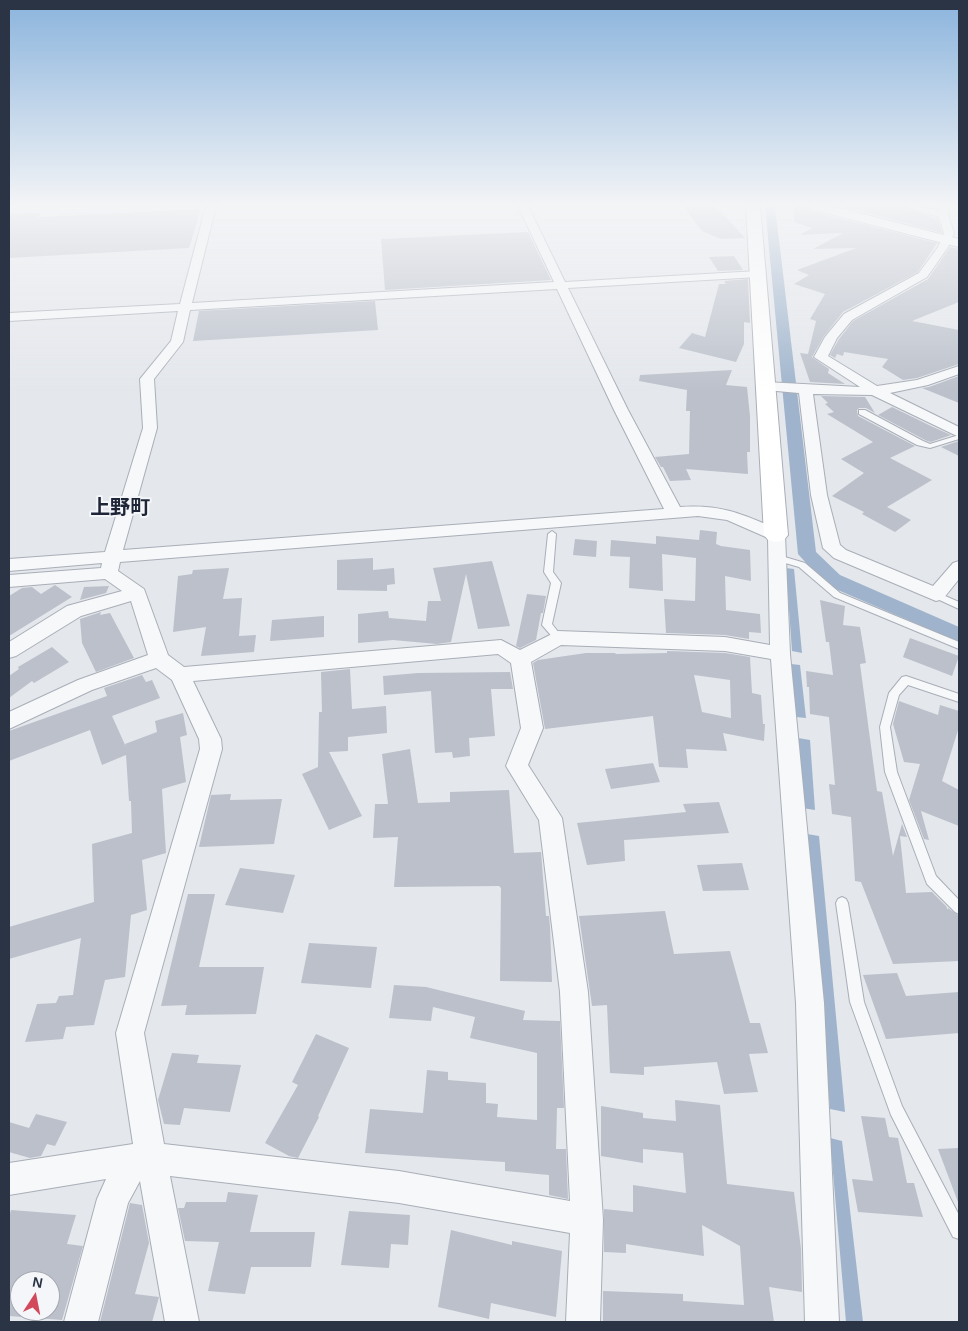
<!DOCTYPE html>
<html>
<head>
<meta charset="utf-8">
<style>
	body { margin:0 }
	#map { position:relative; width:968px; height:1331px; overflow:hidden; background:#e4e7ec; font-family:Helvetica,sans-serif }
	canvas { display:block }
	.frame { position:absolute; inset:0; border:10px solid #2b3445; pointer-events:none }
	.north { position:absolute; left:10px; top:1271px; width:50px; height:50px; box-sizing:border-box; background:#f4f6f9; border:1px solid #a4a8b1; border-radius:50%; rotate:11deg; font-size:14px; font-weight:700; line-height:20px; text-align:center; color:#2b3445 }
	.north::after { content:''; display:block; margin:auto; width:18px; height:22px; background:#d1495b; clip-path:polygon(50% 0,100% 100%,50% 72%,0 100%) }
</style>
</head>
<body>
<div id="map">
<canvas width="968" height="1331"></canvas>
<div class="frame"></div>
<div class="north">N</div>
</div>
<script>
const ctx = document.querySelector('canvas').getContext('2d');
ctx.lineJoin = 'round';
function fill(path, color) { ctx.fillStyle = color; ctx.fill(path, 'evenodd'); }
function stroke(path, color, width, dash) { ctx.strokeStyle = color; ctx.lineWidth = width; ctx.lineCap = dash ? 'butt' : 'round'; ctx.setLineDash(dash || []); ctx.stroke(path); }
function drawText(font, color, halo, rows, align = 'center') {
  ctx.font = font + ' Helvetica,"Noto Sans JP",sans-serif'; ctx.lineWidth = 4; ctx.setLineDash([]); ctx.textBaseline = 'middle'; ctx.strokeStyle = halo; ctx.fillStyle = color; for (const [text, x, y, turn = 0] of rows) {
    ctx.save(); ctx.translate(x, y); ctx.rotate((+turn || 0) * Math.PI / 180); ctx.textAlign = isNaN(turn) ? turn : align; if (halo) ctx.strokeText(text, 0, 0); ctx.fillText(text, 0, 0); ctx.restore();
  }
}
fill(new Path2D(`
	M786 568 794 569 802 653 792 651Z
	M791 664 800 665 806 718 796 717Z
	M798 738 810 740 815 810 802 808Z
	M807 834 819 836 845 1112 830 1109Z
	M830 1138 842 1141 863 1322H846Z`), '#9fb4cc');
fill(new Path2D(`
	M765 206H775L816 552 840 575 959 627V642L826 585 798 554Z`), '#9fb4cc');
fill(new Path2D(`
	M683 206H716L745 238 721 239 702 231Z
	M794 206H807L810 211 937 243 918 272 843 312 824 336 812 357 829 369 828 373 845 384 810 382 800 353 808 354 816 321 810 319 825 294 794 284 809 275 797 270 856 248 813 249 843 233 800 235 812 228 794 222Z
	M841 206H900L938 219 942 233Z
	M201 209 189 248 9 258V214L41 213 38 217Z
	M528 232 551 280 385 290 381 239Z
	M950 247 959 249V302L912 321 959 330V364L917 378 903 380 882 367 888 359 844 352 843 356 837 354 835 358 830 355 839 339 853 321 928 279Z
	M734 256 743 270 718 271 709 257Z
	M748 279 750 323 744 322V344L736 362 679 348 692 333 705 337 719 284H726L724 281Z
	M375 301 378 330 193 341 199 311Z
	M732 370 726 385 747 387 750 416V452H747L748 474 686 469 691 480 670 481 663 467H661L655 457 689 454 690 411H686L687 390 639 381 640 375Z
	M959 376V403L922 388 929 387Z
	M821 396 865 397 875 413 866 408H859L857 410 858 416 915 446 890 458 932 480 887 507 911 520 895 532 862 514 864 512 832 496 864 473 841 459 873 442 827 414 834 412 825 404 828 403Z
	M892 407 933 427 951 435 931 442 927 441 878 415Z
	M959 441V456L941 447Z
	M700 530 717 532 716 544 721 546 750 550 751 581 725 576 726 610 760 614 761 633 749 632V639L725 635 666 633 664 599 695 601 696 558 662 554 663 591 629 588 630 557 610 556 611 540 656 544V536L699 540Z
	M575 539 597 541 596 557 573 555Z
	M373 558V570L394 568 395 584 387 585V591L337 590V560Z
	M492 561 510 626 478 629 466 574 451 642 437 644 393 640 358 643V614L388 611 389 618 426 621 428 601H441L433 568Z
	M229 568 223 599 242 598 239 636 256 635 254 652 201 656 206 627 173 632 178 576 192 574 193 570Z
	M55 585 72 597 9 636V596L22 588 32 587 41 594Z
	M109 586 106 593 80 600 84 587Z
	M527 594 546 596 543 613H541L536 640 520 648 516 646Z
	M820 600 845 606 843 625 860 627 866 663 860 664 877 791 882 792 893 856 902 824 907 837 900 836 906 893 932 892 946 906 948 910V908L959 916V961L893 964 861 882 855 881 851 817 832 814 829 784 835 785 829 717 810 714 809 687H807L806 671 833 675 829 642H826Z
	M101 612 100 615 110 613 134 658 96 672 82 643 80 619Z
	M324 616V637L270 641 272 620Z
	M910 638 959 656 952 676 903 657Z
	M52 647 69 662 34 683 32 681 9 698V676L19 669 18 667Z
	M667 651 725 653 750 657 752 693 761 695 763 724H765L764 741 723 733 727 751 686 749 688 768 659 767 653 716 545 729 533 663 538 660 586 653H615L616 654 667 653ZM694 675 730 680 731 718 702 712Z
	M350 669 352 709 386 706 387 733 348 737V751L329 752 362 816 329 830 302 774 318 767 319 712H322L321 672Z
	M510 672 513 689H491L495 736 469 738 470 756 453 758 452 752 435 753 431 691 384 695 383 676 418 673Z
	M142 675 146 682 152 680 160 698 112 716 126 747 125 744 157 732 155 721 183 713 187 735 180 737 186 782 162 789 166 853 142 860 147 910 131 915 125 977 105 980 94 1025 66 1027 63 1039 25 1042 37 1004 56 1003 59 996 73 995 81 938 9 959V927L94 902 92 844 132 833 131 801H129L126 755 102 765 90 730 9 761V731L107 696 104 688Z
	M899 701 938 715 940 705 959 711V727L942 781 959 790V826L921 811 929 840 924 839 909 800 920 764 904 762 893 724Z
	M410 749 418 803 450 802V792L509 790 514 853 541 852 546 916H549L550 927 552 982 500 981 501 888 499 886 394 887 398 837 373 838 375 804H388L382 754Z
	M653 763 660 782 611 789 605 769Z
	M231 794 230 800 282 799 274 844 199 847 211 795Z
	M719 802 729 833 624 840 625 861 587 865 577 823 686 812 683 804Z
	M742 863 749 890 703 891 697 865Z
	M240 868 295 875 283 913 225 905Z
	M188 894H215L199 967H264L256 1014 185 1015 187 1005 161 1006Z
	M665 911 674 954 730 951 750 1023H760L768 1053 749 1054 758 1092 724 1094 717 1062 644 1067V1075L610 1073 607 1005 592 1006 579 916Z
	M309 943 377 947 371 988 301 983Z
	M897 973 906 996 959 992V1033L886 1039 863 975Z
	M394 985 426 987 525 1011 523 1020 560 1021 564 1108H557L556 1149H566L568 1199 549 1195V1175L505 1171V1162L365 1153 370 1109 423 1113 427 1070 448 1072V1080L486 1083V1103L498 1104 497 1117 537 1120V1053L470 1038 475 1017 433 1007 431 1021 389 1018Z
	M316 1034 349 1048 318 1116 319 1117 298 1158 289 1156 265 1143 298 1085 292 1082Z
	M172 1053 199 1055 197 1063 241 1065 230 1112 184 1108 180 1125 164 1124 158 1100Z
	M675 1100 720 1105 727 1184 794 1192 801 1249 802 1292 769 1287 774 1322H603V1291L683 1294V1301L744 1305 740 1246 702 1225 704 1256 626 1244V1253L604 1252V1209L633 1212V1185L686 1193 683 1153 643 1149V1163L601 1156V1106L643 1113V1118L676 1121Z
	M36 1114 67 1122 55 1146 47 1144 41 1156 30 1158 9 1152V1122L29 1128Z
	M861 1116 885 1118 889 1137 898 1138 907 1183H914L923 1217 858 1212 852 1179 873 1181Z
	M959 1148V1201L958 1202 938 1149Z
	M228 1192 258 1195 250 1232H315L311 1267H251L245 1294 208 1291 219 1242 185 1241 178 1208H184L186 1202H226Z
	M130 1203 142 1205 149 1243 135 1294 159 1297 152 1322H100Z
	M11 1210 76 1215 67 1244 83 1246 62 1320 9 1316V1217ZM20 1281H50V1311H20Z
	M349 1211 410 1215 408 1245 391 1244 389 1268 341 1265Z
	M451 1230 512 1245V1241L562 1251 556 1317 491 1303 489 1319 438 1307Z`), '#bbc0ca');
const lane = new Path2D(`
	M859 410H865L923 441 930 444 959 435V439L930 448 917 445 859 414Z
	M552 531 556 534 553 572 561 583 552 624 563 638 558 641 555 640 542 625 551 583 544 572 548 534Z
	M778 555 805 563 840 593 959 642V649L834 597 799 567 775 560 774 558 775 556Z
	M936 592 959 602V609L933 597 931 595Z
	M906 676 959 694V702L908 685 899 695 890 727 897 772 936 876 959 900V914L955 912 927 884 885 772 880 727 889 693 902 677Z
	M842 897 846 899 848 903 864 1002 902 1106 959 1215V1239L953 1237 891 1115 850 1002 836 903 838 899Z`);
const street = new Path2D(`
	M206 206H216L192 303 554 282 518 206H528L565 282 758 271 764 274 758 277 568 288 628 410 680 507C723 504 744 515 782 531L785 535 790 654 824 1003 839 1322H805L796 1003 771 659 725 651 561 645 531 662 543 728 528 765 562 818 588 992 603 1220 600 1322H566L570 1233 399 1203 170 1176 199 1322H165L140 1181 128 1203 98 1322H64L97 1199 106 1179 9 1195V1163L133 1144 116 1033 200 749 199 739 172 680 156 668 92 690 9 729V712L78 680 148 655 131 601 81 616 16 656 9 658V642L67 606 122 591 105 579 9 587V575L101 568 102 563 9 571V559L105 552 143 428 140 379 171 341 178 311 9 321V313L180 304ZM557 289 614 410 664 509 123 550 157 428 154 379 183 342 190 310ZM698 516 727 520 768 538 770 645 725 637 558 631 520 650 501 640 184 667 168 655 144 589 118 571 120 562ZM498 654 511 663 521 728 506 766 539 820 560 992 570 1201 399 1171 164 1144 144 1033 222 749 221 739 193 681Z
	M902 206H920L939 211 940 206H950L948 215 954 233 948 247 927 277 852 320 837 338 828 356 877 386 917 380 959 366V374L928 385 890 393 959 427V437L872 395 813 394 827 495 840 545 846 550 933 586 953 563 959 561V579L943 599 936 601 834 558 823 548 811 495 799 393 765 390 758 386 765 382 860 387 814 357 825 337 844 314 919 273 938 247 944 233 939 217Z`);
const secondary = new Path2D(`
	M746 206H760L788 535 784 540 776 542 768 540 764 535Z
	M809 206H832L959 239V247L810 209Z`);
stroke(lane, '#a9aeb7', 2);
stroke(street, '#a9aeb7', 2);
stroke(secondary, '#a9aeb7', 2);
fill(lane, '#f7f8fa');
fill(street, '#f7f8fa');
fill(secondary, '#fff');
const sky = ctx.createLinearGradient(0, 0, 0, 393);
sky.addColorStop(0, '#8bb4dd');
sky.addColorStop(0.52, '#f3f4f6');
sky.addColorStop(1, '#f3f4f600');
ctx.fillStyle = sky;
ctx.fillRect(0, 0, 968, 393);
drawText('bold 20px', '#1d2536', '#f4f6f9', [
	["上野町",120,508]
]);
</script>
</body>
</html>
